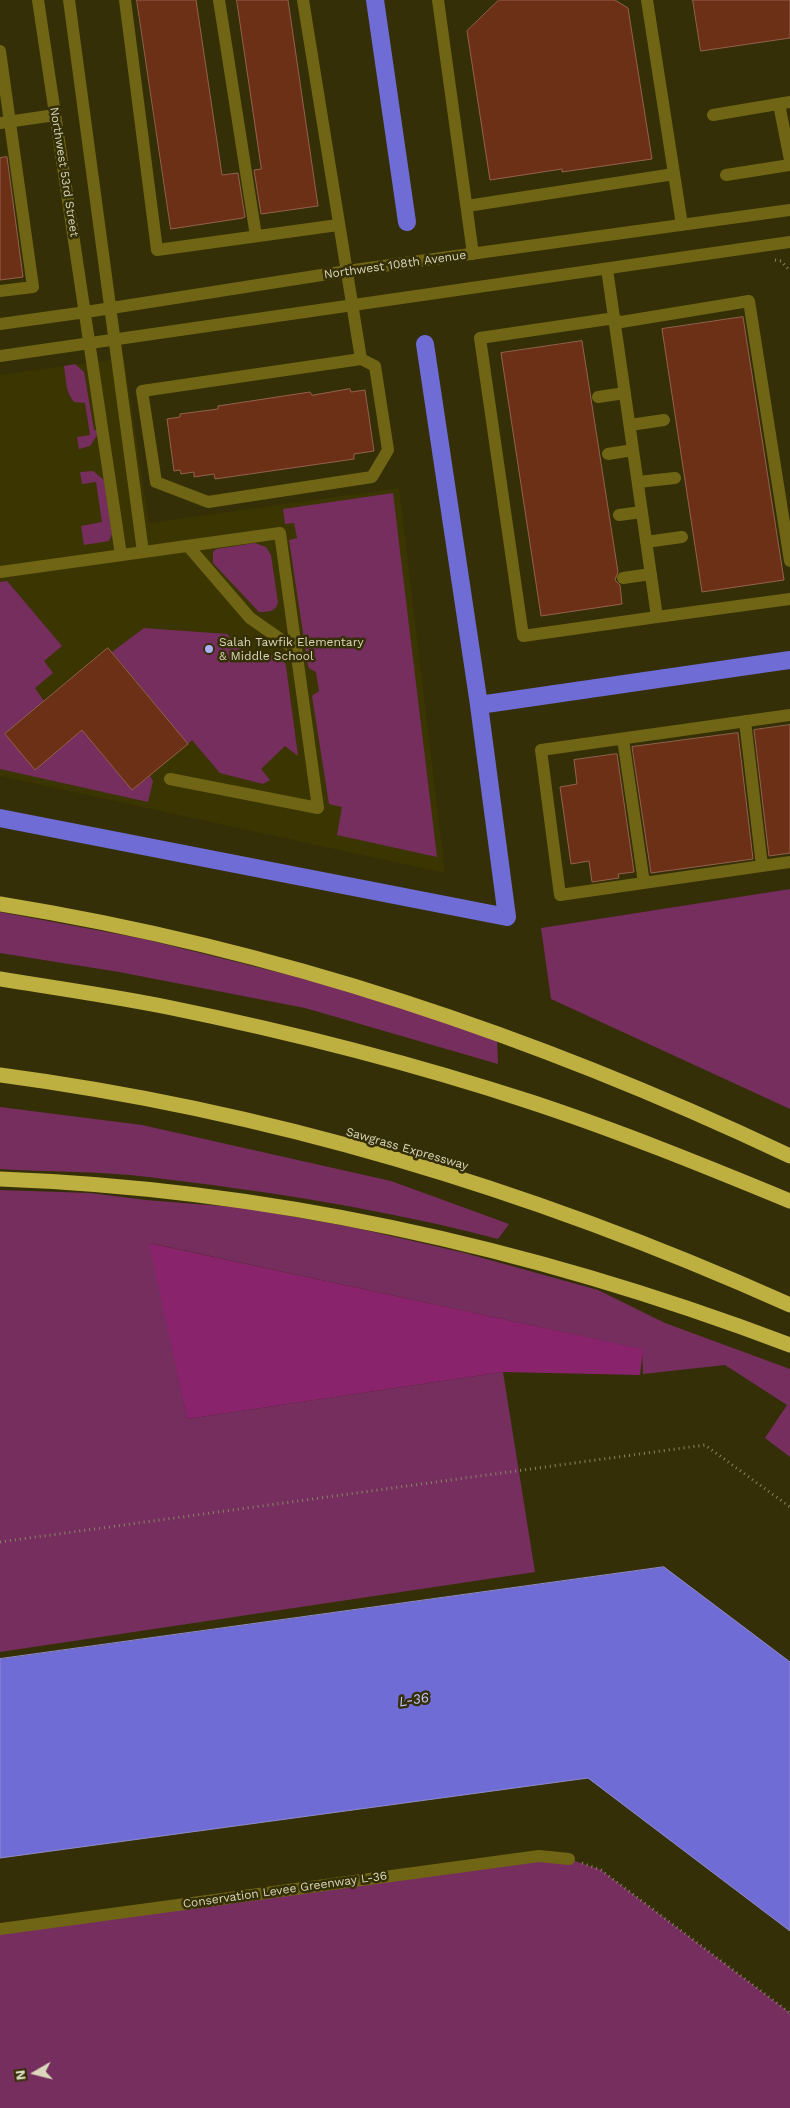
<!DOCTYPE html>
<html>
<head>
<meta charset="utf-8">
<style>
	body { margin:0 }
	#map { position:relative; width:790px; height:2108px; overflow:hidden; background:#342f06; font-family:"Work Sans",sans-serif }
	canvas { display:block }
	.north { position:absolute; left:10px; top:2048px; width:50px; height:50px; -webkit-text-stroke:4px #342f06; paint-order:stroke; rotate:262deg; font-size:14px; font-weight:700; line-height:20px; text-align:center; color:#dad7bc }
	.north::after { content:''; display:block; margin:auto; width:18px; height:22px; background:#dad7bc; clip-path:polygon(50% 0,100% 100%,50% 72%,0 100%) }
</style>
</head>
<body>
<div id="map">
<canvas width="790" height="2108"></canvas>
<div class="north">N</div>
</div>
<script>
const ctx = document.querySelector('canvas').getContext('2d');
ctx.lineJoin = 'round';
function fill(path, color) { ctx.fillStyle = color; ctx.fill(path, 'evenodd'); }
function stroke(path, color, width, dash) { ctx.strokeStyle = color; ctx.lineWidth = width; ctx.lineCap = dash ? 'butt' : 'round'; ctx.setLineDash(dash || []); ctx.stroke(path); }
function drawText(font, color, halo, rows, align = 'center') {
  ctx.font = font + ' "Work Sans",sans-serif'; ctx.lineWidth = 5; ctx.setLineDash([]); ctx.textBaseline = 'middle'; ctx.strokeStyle = halo; ctx.fillStyle = color; for (const [text, x, y, turn = 0] of rows) {
    ctx.save(); ctx.translate(x, y); ctx.rotate((+turn || 0) * Math.PI / 180); ctx.textAlign = isNaN(turn) ? turn : align; if (halo) ctx.strokeText(text, 0, 0); ctx.fillText(text, 0, 0); ctx.restore();
  }
}
fill(new Path2D(`
	M124 358 149 523 399 488 445 873 0 776V375Z`), '#3b3502');
fill(new Path2D(`
	M75 364 84 372 94 430H98V434L90 446 79 449 77 437 90 435 85 403 74 402C65 392 66 378 64 366Z
	M93 471 104 480 112 534 109 541 84 545 81 526 102 522 96 482 82 484 80 472Z
	M393 493 437 857 337 835 342 807 329 804 312 696 319 691 316 672 310 669 308 666 289 540 297 538 294 523 285 524 283 509Z
	M255 543 266 547 271 555 278 603C275 612 268 612 259 612L213 563V552L216 549Z
	M7 581 62 646 44 661 53 673 35 688 44 701 5 734 35 770 82 730 132 790 150 776 153 781 148 802 0 769V582Z
	M144 628 227 634 245 653 282 656 286 666 298 756 285 746 261 769 270 780 263 784 220 773 192 740 188 744 112 652Z
	M790 889V1109L551 999 541 928Z
	M0 912 144 939 345 989 497 1038 498 1064 305 1008 119 972 0 953Z
	M0 1107 142 1125 391 1181 509 1224 498 1239C384 1209 266 1191 148 1177 99 1171 49 1172 0 1169Z
	M0 1190 90 1193 146 1200 246 1208 356 1228 461 1252 598 1290 665 1323 790 1369V1457L765 1438 787 1405 725 1365 643 1374 642 1349 150 1243 187 1419 503 1372 535 1572 0 1652Z
	M539 1856 569 1859 601 1870 790 2013V2108H0V1929Z`), '#762e5f');
fill(new Path2D(`
	M149 1243 643 1349 640 1375 503 1372 187 1419Z`), '#89246c');
const water = new Path2D(`
	M664 1567 790 1662V1931L588 1778 0 1858V1659Z`);
fill(water, '#706cd5');
stroke(water, '#908cce', 1);
stroke(new Path2D(`
	M375 0 407 222
	M425 344 479 705
	M0 818 507 917 479 705 790 660`), '#706cd5', 18);
const building = new Path2D(`
	M137 0H196L222 175 238 173 245 217 243 218 171 229Z
	M237 0H288L318 206 261 214 254 170 261 169Z
	M499 0H615L628 8 652 159 562 172V169L490 180 467 31Z
	M693 0H790V38L701 51Z
	M7 157 23 277 0 280V158Z
	M743 317 784 580 702 592 662 329Z
	M582 341 618 572 615 580 620 585 622 604 541 616 501 353Z
	M350 389 351 392 365 390 374 451 354 454V459L215 479 214 474 194 477V472L181 474 180 470 174 471 167 419 180 417V414L218 409V406L310 392 312 395Z
	M108 648 188 744 132 790 82 730 35 770 5 734Z
	M790 725V853L769 856 754 730Z
	M738 733 753 859 651 873 632 747Z
	M617 754 634 872 618 874 619 878 592 882 589 861 571 864 560 787 577 784 574 760Z`);
fill(building, '#6c3017');
stroke(building, '#94614e', 1);
stroke(new Path2D(`
	M775 260 781 261 790 271
	M0 1542 705 1445 790 1507
	M582 1863 601 1870 790 2013`), '#898564', 3, [1, 4]);
stroke(new Path2D(`
	M38 0 121 555
	M69 0 143 552
	M125 0 157 250 338 225
	M219 0 256 236
	M303 0 361 359
	M438 0 473 254
	M647 0 682 225
	M0 51 33 287 0 291
	M779 104 790 160
	M713 115 790 102
	M0 123 55 115
	M726 175 790 165
	M467 206 674 174
	M607 269C624 385 640 501 657 617L523 636 480 338 615 318
	M615 323 749 301 790 561
	M0 324 86 312 347 271 790 210
	M0 356 790 242
	M361 359 375 366 388 450 372 477 208 502 156 482 142 391Z
	M598 397 625 393
	M630 425 664 420
	M608 454 633 450
	M638 482 675 478
	M619 515 642 512
	M646 542 682 537
	M188 546 250 618 296 650
	M0 572 280 533 318 808 170 779
	M623 578 651 574
	M657 617 790 599
	M790 715 541 750 560 895 790 862
	M745 721 762 866
	M623 739 644 883
	M0 1929 539 1856 569 1859`), '#6f6514', 12);
stroke(new Path2D(`
	M0 904C278 949 536 1036 790 1156
	M0 979C56 988 112 996 167 1007 290 1032 412 1063 531 1102 619 1131 705 1166 790 1201
	M0 1075C272 1111 540 1193 790 1305
	M0 1179C271 1189 537 1249 790 1345`), '#beaf41', 15);
for (const [x, y, r, color] of [
	[209,649,5,"#acaffb"]
]) { const dot = new Path2D(); dot.arc(x, y, r, 0, 2 * Math.PI); ctx.fillStyle = color; ctx.fill(dot); stroke(dot, '#342f06', 2); }
drawText('12px', '#dad7bc', '#342f06', [
	["Northwest 53rd Street",64,172,81],
	["Northwest 108th Avenue",395,265,-8],
	["Sawgrass Expressway",407,1149,16],
	["Conservation Levee Greenway L-36",285,1890,-8]
]);
drawText('12px', '#dad7bc', '#342f06', [
	["Salah Tawfik Elementary",219,642],
	["& Middle School",219,656]
], 'left');
drawText('italic 14px', '#c3c6fc', '#342f06', [
	["L-36",414,1700,-9]
]);
</script>
</body>
</html>
